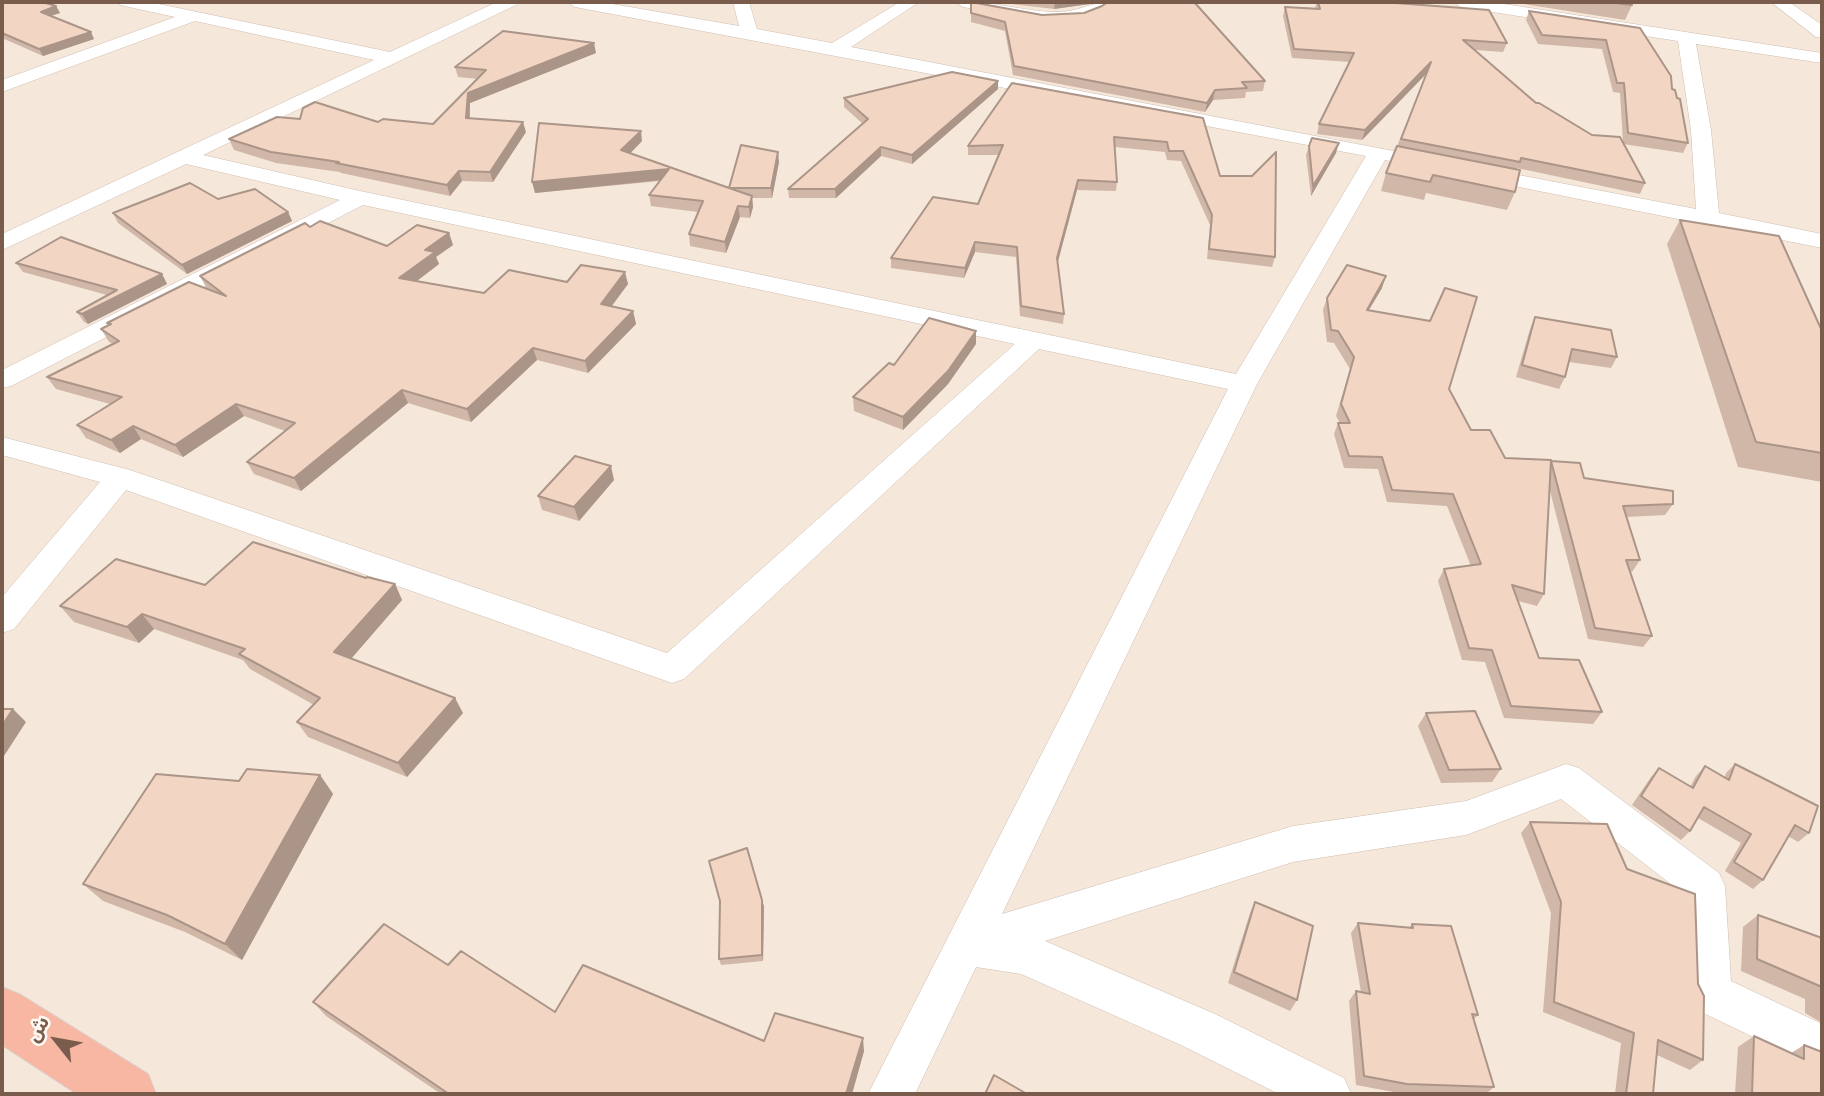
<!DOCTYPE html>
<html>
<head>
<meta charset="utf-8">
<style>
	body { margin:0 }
	#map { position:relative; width:1824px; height:1096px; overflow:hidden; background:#fdf6ec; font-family:Poppins,"Noto Sans Arabic",sans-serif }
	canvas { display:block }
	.frame { position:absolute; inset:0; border:4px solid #7a5c4d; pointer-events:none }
	.north { position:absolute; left:21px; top:1005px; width:70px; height:70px; -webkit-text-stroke:5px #fffaf3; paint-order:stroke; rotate:301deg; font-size:19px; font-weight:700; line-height:28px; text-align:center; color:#7a5c4d }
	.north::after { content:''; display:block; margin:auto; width:24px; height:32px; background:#7a5c4d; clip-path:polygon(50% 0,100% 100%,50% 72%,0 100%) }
</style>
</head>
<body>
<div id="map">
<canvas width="1824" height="1096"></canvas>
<div class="frame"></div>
<div class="north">ش</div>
</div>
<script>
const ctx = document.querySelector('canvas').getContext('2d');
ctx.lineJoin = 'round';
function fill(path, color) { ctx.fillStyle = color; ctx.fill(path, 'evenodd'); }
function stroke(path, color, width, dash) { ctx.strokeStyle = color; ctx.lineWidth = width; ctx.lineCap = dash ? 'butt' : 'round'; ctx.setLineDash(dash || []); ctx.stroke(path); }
fill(new Path2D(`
	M2 2H1822V1094H2Z`), '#f5e8da');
const minor = new Path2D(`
	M118 2H149L390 52 497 2H518L516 5 203 155 360 191 1236 374 1366 156 575 7 567 2H601L739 26 733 2H749L757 29 832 43 900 2H919L851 47 1696 209 1691 130 1678 41 1461 7 1453 2H1491L1822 53V63L1696 44 1711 130 1719 213 1822 234V248L1385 160 1257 384 1002 914 1293 826 1466 801 1566 764 1579 768 1719 873 1725 886 1731 981 1822 1024V1070L1695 1009 1688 994 1685 895 1561 799 1466 835 1293 862 1045 941 1215 1014 1344 1078 1351 1094H1279L1183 1046 1021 974 976 967 915 1094H868L1228 389 1039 349 684 679 672 683 126 490 14 629 2 633V597L100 482 2 455V437L130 470 667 653 1015 344 363 205 11 386 2 388V370L340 200 186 164 2 250V234L374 60 195 21 2 92V80L175 17 120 5Z
	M955 2C991 0 1020 11 1054 12 1077 13 1092 1 1113 2 1082 39 1004 14 963 7Z
	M1771 2H1789L1822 25V38L1816 37Z`);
const highway = new Path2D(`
	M2 987 21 995 148 1074 156 1094H77L2 1045Z`);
stroke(minor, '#d1beb0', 1);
stroke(highway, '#dad1cd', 2);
fill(minor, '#fff');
fill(highway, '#f7b7a3');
fill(new Path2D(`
	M2 2 56 6 60 13 51 16 94 39 43 56 2 38Z
	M971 2 1042 15 1084 13 1102 6H1198L1265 81 1263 91 1246 92 1245 98 1213 100 1205 112 1013 75 1005 31 971 22Z
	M994 2H1105L1054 9Z
	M1317 2H1382L1507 43 1503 52 1475 50 1536 103 1592 135 1623 142 1620 93 1613 92 1602 49 1538 44 1526 20 1529 11 1640 28 1672 89 1688 143 1683 153 1623 144 1645 183 1640 194 1517 168 1515 192 1507 210 1426 193 1424 200 1381 191 1386 173 1427 73 1362 140 1317 134 1319 124 1350 62 1292 58 1283 16 1285 7 1315 8Z
	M1516 2H1630L1632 5 1625 20 1517 3Z
	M596 53 470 103V118L526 132 493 182 462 181 450 196 341 173 340 172 276 163 234 150 229 139 300 119 433 124 478 79 458 77 455 67Z
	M998 89 912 164 881 156 836 198H789L788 189 863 124 844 107V98Z
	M1203 118 1220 176 1275 257 1272 267 1207 259 1210 225 1181 161 1167 160 1165 152 1115 147 1117 182 1116 191 1077 190 1058 262 1064 314 1063 324 1020 316 1016 257 975 252 964 278 891 268V258L978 204 999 155H968V146Z
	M642 141 630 153 729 188 779 162 772 198H752L753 207 750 218 740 217 726 253 690 246 689 234 698 212 651 206 649 195 660 181 535 193Z
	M1309 146 1336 153 1311 196 1306 155Z
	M218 199 288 212 292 221 187 274 118 223 113 213Z
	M1680 220 1822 331V482L1738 467 1667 244Z
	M310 227 387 246 449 233 453 245 436 257 439 264 416 281 484 293 567 282 628 284 612 306 633 311 636 324 588 373 537 360 471 422 408 403 301 491 254 474 247 462 285 431 244 416 183 457 141 439 120 453 86 438 77 425 110 404 56 389 47 377 113 344 109 342 101 329 109 325 107 323 207 289 200 276Z
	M16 263 162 274 167 284 88 324 84 322 77 312 107 295 23 272Z
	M1382 288 1369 310 1449 389 1471 430 1505 458 1551 461 1584 478 1673 504 1665 515 1627 517 1640 560 1632 572 1630 571 1652 636 1643 647 1588 639 1550 491 1544 594 1537 606 1518 601 1539 658 1602 712 1593 724 1504 718 1485 662 1462 660 1438 581 1444 569 1471 566 1447 506 1387 502 1378 469 1344 468 1334 434 1338 423H1340L1336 416 1350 369 1334 343 1327 342 1323 310 1327 298Z
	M1535 317 1617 357 1611 368 1569 362 1565 377 1559 389 1516 377 1530 329Z
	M976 344 948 384 903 430 854 411 853 397 894 365Z
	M614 480 579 521 542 510 538 496Z
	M366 578 395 584 402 600 351 659 463 713 407 777 308 737 297 722 314 705 250 669 243 660 154 629 139 643 74 622 60 606 205 585Z
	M1426 713 1501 769 1492 782 1441 783 1418 726Z
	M1735 764 1809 833 1798 842 1788 836 1763 880 1753 889 1725 871 1741 843 1698 818 1690 831 1681 840 1632 805 1651 777 1659 768 1690 787 1696 776 1705 766 1725 777 1726 773Z
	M320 775 333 794 242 960 185 932 103 901 83 884 239 781Z
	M1530 822 1627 869 1698 984 1703 1060 1690 1070 1657 1055 1653 1094H1615L1621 1043 1543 1012 1551 913 1521 833Z
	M1255 902 1297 1000 1290 1011 1228 983 1250 913Z
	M764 906 763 961 721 965 719 959Z
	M1758 915 1822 938V1023L1805 1013V999L1741 971 1743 927Z
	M1358 923 1409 928 1412 924 1478 1015 1474 1019 1494 1087 1486 1094 1399 1093 1356 1085 1349 1001 1356 991 1361 992 1351 933Z
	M313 1002 555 1012 764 1041 864 1051 852 1094H441L326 1016Z
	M1754 1036 1791 1053 1804 1045 1822 1094H1735L1738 1047Z`), '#d1b7a8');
fill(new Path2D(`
	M1055 2H1104L1054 9Z
	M56 6 60 13 44 18 41 12Z
	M91 32 94 39 43 56 39 49Z
	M594 43 596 53 470 103 469 128 466 118 468 93Z
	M1431 62 1428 72 1362 140 1365 130Z
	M998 81V89L912 164V155Z
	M1215 90 1213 100 1205 112 1207 103Z
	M523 122 526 132 493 182 490 172Z
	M641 131 642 141 623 161 621 150Z
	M1339 143 1336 153 1311 196 1313 186Z
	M881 147V156L836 198 835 189Z
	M778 152 779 162 772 198 771 188Z
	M669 169 671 179 535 193 532 182Z
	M459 171 462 181 450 196 447 185Z
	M1078 180 1077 190 1056 268 1057 258Z
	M752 196 753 207 750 218 749 207Z
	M738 206 740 217 726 253 725 242Z
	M288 212 292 221 187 274 182 265Z
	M449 233 453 245 436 257 439 264 404 291 399 278 425 250Z
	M975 242V252L964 278 965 268Z
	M625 272 628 284 604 316 601 304Z
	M162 274 167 284 88 324 82 314Z
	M1386 276 1382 288 1362 321 1367 310Z
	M633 311 636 324 588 373 585 361Z
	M976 331V344L948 384 903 430V417Z
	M533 348 537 360 471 422 467 409Z
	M402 390 408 403 301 491 294 478Z
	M236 404 244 416 183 457 175 445Z
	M133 426 141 439 120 453 111 440Z
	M611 466 614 480 579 521 574 507Z
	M395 584 402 600 343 668 334 652Z
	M142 614 154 629 139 643 127 627Z
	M455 698 463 713 407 777 398 763Z
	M13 709 26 722 2 759V726Z
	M320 775 333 794 242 960 225 944Z
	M762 900 764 906 763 961 762 955Z
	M863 1038 864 1051 852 1094H846Z`), '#aa9588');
const building = new Path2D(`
	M2 2H42L56 6 41 12 91 32 39 49 2 33Z
	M971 2 1042 15 1084 13 1102 6 1108 2H1196L1195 3 1265 81 1242 82 1247 88 1215 90 1207 103 1014 66 1005 22 971 13Z
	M1318 2H1382L1489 10 1507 43 1463 40 1536 103H1539L1592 135 1620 137 1645 183 1521 158 1520 162 1401 139 1431 62 1365 130 1319 124 1354 53 1294 49 1285 7 1320 9Z
	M1608 2H1630L1632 5Z
	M1529 11 1640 28 1671 76 1672 89 1675 90 1677 98 1680 99 1688 143 1628 133 1624 83H1617L1606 40 1542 35Z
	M503 31 594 43 468 93 466 118 523 122 490 172 459 171 447 185 336 163 339 162 271 152 229 139 277 117 300 119 303 108 315 102 378 122 383 119 433 124 486 70 455 67Z
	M952 72 998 81 912 155 881 147 835 189H788L868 119 844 98Z
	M1012 83 1203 118 1220 176H1252L1276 152 1275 257 1209 249 1212 215 1183 151H1169L1167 142 1114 137 1117 182 1078 180 1057 258 1064 314 1021 306 1017 247 975 242 965 268 891 258 933 197 978 204 1003 145 968 146Z
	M539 123 641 131 621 150 752 196 749 207 738 206 725 242 689 234 703 201 649 195 669 169 532 182Z
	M1312 138 1339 143 1313 186 1309 146Z
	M741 145 778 152 771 188H729Z
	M1397 146 1520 170 1515 192 1433 175 1430 182 1386 173Z
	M190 183 218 199 255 189 288 212 182 265 113 213Z
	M1680 220 1779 236 1822 331V453L1756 442Z
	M320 221 387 246 417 225 449 233 425 250 435 252 399 278 484 293 509 270 567 282 581 265 625 272 601 304 633 311 585 361 533 348 467 409 402 390 294 478 247 462 295 423 236 404 175 445 133 426 111 440 77 425 122 397 47 377 119 341 101 329 111 324 107 323 189 282 226 296 200 276 305 223 310 227Z
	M61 237 162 274 82 314 77 312 117 290 16 263Z
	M1347 265 1386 276 1367 310 1430 321 1445 288 1477 297 1449 389 1471 430H1490L1505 458 1551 460 1544 594 1512 585 1539 658 1579 660 1602 712 1511 706 1492 650 1469 648 1444 569 1481 564 1453 494 1392 490 1382 457 1349 456 1338 423H1350L1341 404 1354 357 1338 331 1331 330 1327 298Z
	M1535 317 1611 330 1617 357 1572 349 1565 377 1522 365Z
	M929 318 976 331 948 371 903 417 853 397 889 363 894 365Z
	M575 456 611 466 574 507 538 496Z
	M1551 461 1580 463 1584 478 1673 491V504L1623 506 1640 560H1626L1652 636 1595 628Z
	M253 542 366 578 367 577 395 584 334 652 455 698 398 763 297 722 320 698 239 654 245 649 142 614 127 627 60 606 116 559 205 585Z
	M2 709H13L2 726Z
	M1475 711 1501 769 1449 770 1426 713Z
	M1735 764 1818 806 1809 833 1795 825 1763 880 1734 862 1751 834 1704 807 1690 831 1641 796 1659 768 1693 788 1705 766 1729 780Z
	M247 769 320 775 225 944 167 915 83 884 156 774 239 781Z
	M1530 822 1607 824 1627 869 1695 894 1698 984 1704 996 1703 1060 1658 1040 1653 1094H1626L1634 1033 1554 1002 1561 902Z
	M747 848 762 900V955L719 959 720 901 709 861Z
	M1255 902 1313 926 1297 1000 1234 972Z
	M1758 915 1822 938V997V987L1757 959Z
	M1358 923 1413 928 1412 924 1451 926 1478 1015 1472 1014 1494 1087 1407 1084 1364 1076 1356 991 1370 994Z
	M384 924 448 965 461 951 555 1012 583 965 764 1041 775 1013 863 1038 846 1094H449L313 1002Z
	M1754 1036 1804 1059V1045L1822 1052V1094H1752Z
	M994 1075 1027 1094H985Z`);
fill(building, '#f3d5c3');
stroke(building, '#aa9588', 2);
</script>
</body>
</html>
